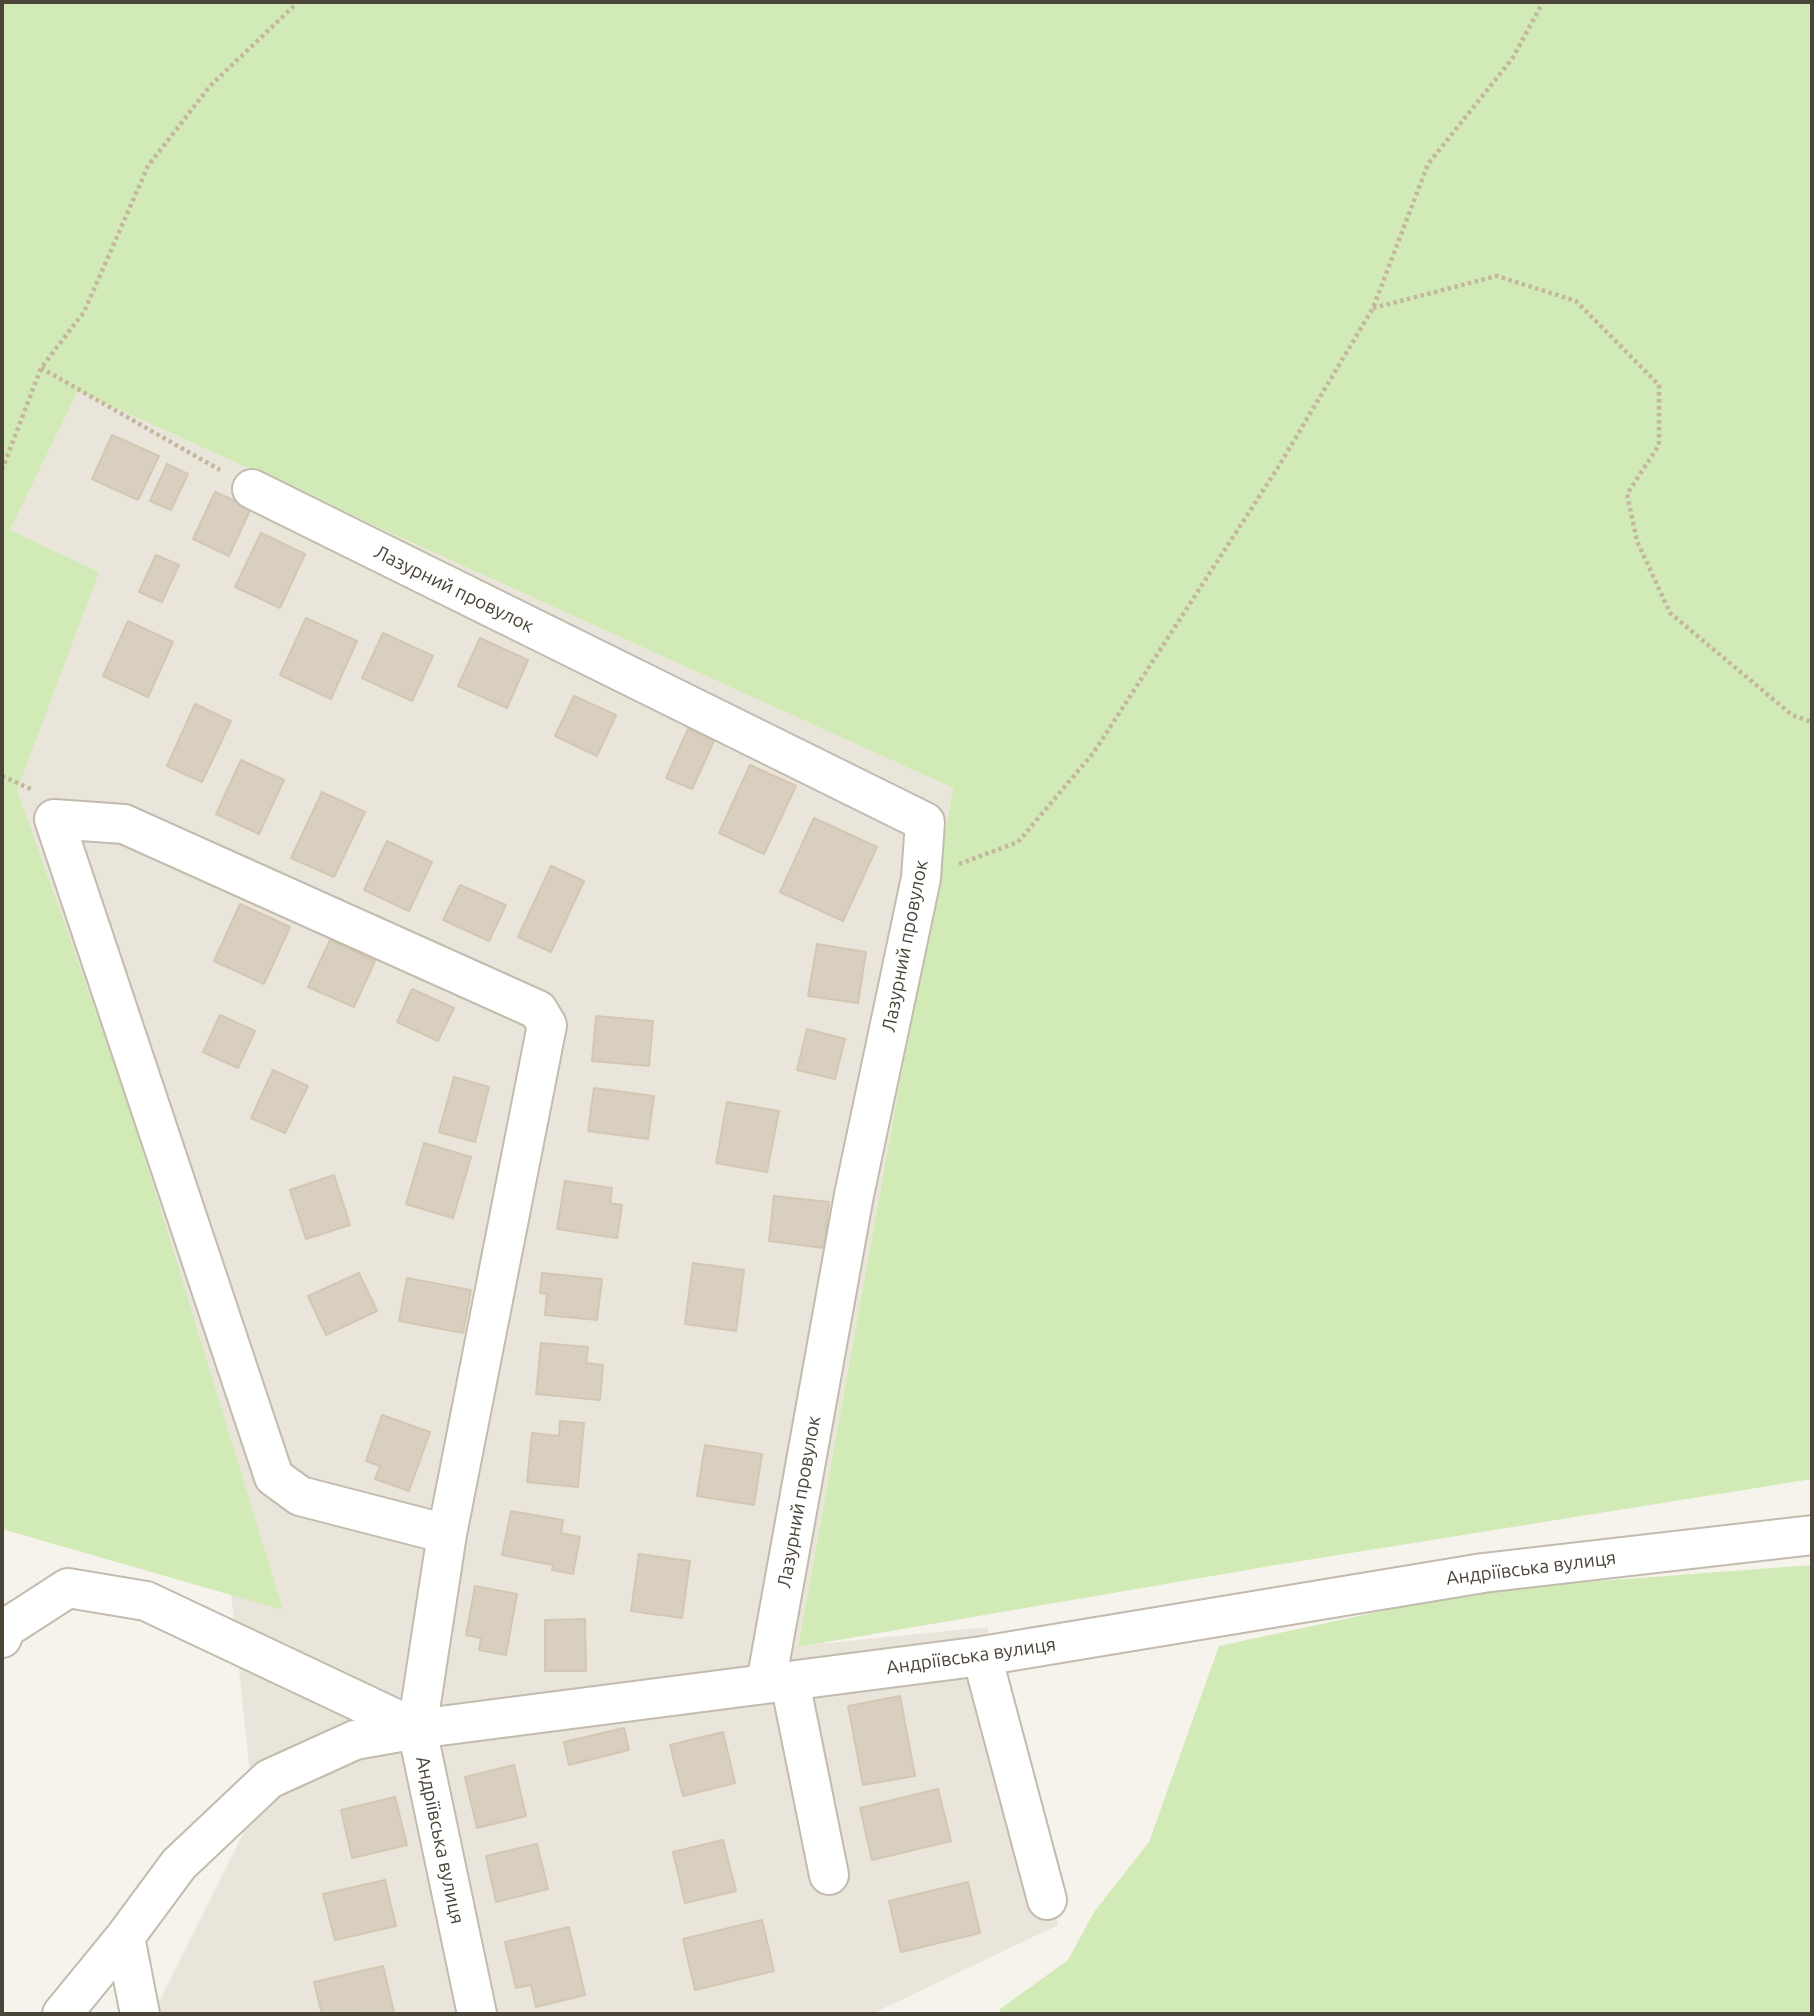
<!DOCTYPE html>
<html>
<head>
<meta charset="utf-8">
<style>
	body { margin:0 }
	#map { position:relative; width:1814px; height:2016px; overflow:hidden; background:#f6f3ec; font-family:Ubuntu,sans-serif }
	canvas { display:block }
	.frame { position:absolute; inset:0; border:4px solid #4b4439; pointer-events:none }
</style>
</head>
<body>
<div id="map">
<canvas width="1814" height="2016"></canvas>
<div class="frame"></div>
</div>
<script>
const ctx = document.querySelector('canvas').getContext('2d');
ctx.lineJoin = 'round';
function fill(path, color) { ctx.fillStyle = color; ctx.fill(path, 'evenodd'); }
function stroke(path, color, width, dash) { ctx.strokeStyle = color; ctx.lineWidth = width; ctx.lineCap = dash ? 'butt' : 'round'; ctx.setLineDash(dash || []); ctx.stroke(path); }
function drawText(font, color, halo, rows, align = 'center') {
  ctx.font = font + ' Ubuntu,sans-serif'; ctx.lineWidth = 7; ctx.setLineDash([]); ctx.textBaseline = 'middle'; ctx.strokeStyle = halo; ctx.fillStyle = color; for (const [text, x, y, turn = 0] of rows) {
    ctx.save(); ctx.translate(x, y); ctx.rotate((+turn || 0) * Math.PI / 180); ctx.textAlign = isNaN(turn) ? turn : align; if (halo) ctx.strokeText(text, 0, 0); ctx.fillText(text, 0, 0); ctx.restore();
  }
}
fill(new Path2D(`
	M78 391 953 788 798 1646 987 1627 1058 1925 872 2014H153L254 1812 220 1489 2 803 99 572 10 530Z`), '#eae5da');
fill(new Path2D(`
	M2 2H1812V1479L1276 1565 798 1647 953 788 78 391 10 530 99 572 17 790 128 1103 283 1610 2 1529Z
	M1812 1565V2014H1000V2009L1068 1960 1094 1912 1149 1842 1219 1646 1480 1590Z`), '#d2eab5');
const building = new Path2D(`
	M112 435 159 456 138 500 92 479Z
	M167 464 188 474 171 510 150 501Z
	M215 492 251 508 229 556 193 539Z
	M261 533 305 554 280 608 235 587Z
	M156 555 179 565 162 602 139 592Z
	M306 618 357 641 331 699 280 675Z
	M128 621 173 642 148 697 103 676Z
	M383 633 433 656 412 701 362 678Z
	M480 638 528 660 507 708 458 686Z
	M574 696 616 715 597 756 555 736Z
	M195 704 231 721 202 782 167 766Z
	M688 729 714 741 692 789 666 778Z
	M241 760 284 780 259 834 216 814Z
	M750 765 796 786 764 854 719 833Z
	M322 792 365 812 334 877 291 858Z
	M814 818 877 847 843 921 780 892Z
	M387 841 432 862 409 911 364 890Z
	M551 866 584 881 551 952 518 937Z
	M460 885 506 905 489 941 443 920Z
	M240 904 290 927 264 984 214 961Z
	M330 940 375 961 354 1007 308 987Z
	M817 944 866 952 858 1003 808 996Z
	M412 989 454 1008 438 1041 397 1022Z
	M220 1015 255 1031 238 1068 203 1052Z
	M596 1016 653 1021 649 1066 592 1061Z
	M807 1029 845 1039 835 1079 797 1070Z
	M273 1070 308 1086 285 1133 251 1118Z
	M454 1077 489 1087 475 1142 439 1132Z
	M594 1088 654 1096 648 1139 588 1131Z
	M727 1102 779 1111 767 1172 716 1163Z
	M424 1143 471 1157 453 1218 406 1204Z
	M334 1175 350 1225 306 1239 290 1190Z
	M565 1181 612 1188 610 1203 622 1205 617 1238 557 1229Z
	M774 1196 829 1202 824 1248 769 1241Z
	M693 1263 744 1270 736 1331 685 1324Z
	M359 1273 377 1311 326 1335 308 1296Z
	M542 1273 602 1279 597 1320 545 1315 547 1294 540 1293Z
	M407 1278 471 1290 463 1333 399 1321Z
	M541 1343 588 1347 586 1363 603 1365 600 1400 536 1394Z
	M382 1415 430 1432 409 1491 375 1479 380 1466 366 1461Z
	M560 1421 584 1423 578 1487 527 1482 532 1433 559 1436Z
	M705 1445 762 1454 754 1505 697 1496Z
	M511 1511 563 1520 561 1533 580 1537 573 1574 552 1570 553 1565 502 1555Z
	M639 1554 690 1561 682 1618 631 1611Z
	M475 1586 517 1594 506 1655 479 1650 481 1638 466 1635Z
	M585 1619 586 1671H545V1620Z
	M900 1696 915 1776 863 1785 848 1706Z
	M624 1728 629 1750 569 1765 564 1742Z
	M723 1732 735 1783 683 1796 670 1745Z
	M514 1765 526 1816 477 1828 465 1777Z
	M938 1789 951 1841 872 1860 860 1808Z
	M395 1797 407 1845 352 1858 341 1810Z
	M723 1840 736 1891 685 1903 673 1852Z
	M537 1844 548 1889 496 1902 486 1856Z
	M385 1880 396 1926 335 1940 323 1894Z
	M968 1882 980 1933 901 1952 889 1901Z
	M762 1920 774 1971 695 1990 683 1939Z
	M569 1927 585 1995 536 2007 531 1985 516 1988 505 1942Z
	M383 1966 394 2012 322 2014 314 1982Z`);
fill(building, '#d8cfc1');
stroke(building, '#d3c7b4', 2);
const minor = new Path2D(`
	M252 489 925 822 921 878 854 1195 766 1683
	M447 1534 300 1496 274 1477 54 819 124 824 538 1010 547 1025 447 1534 417 1729 477 2014
	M2 1638 6 1628 68 1588 146 1601 417 1729
	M982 1656 1047 1900
	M790 1682 829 1875
	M125 1937 140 2014
	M62 2014 125 1937 179 1864 269 1779 355 1740 417 1729 982 1656 1483 1573 1812 1535`);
stroke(minor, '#c2bbae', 42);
stroke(new Path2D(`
	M1373 308 1497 276 1576 301 1659 385V445L1627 494 1637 541 1670 613 1792 715 1812 722
	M41 368 220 470
	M2 470 41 368 84 312 148 166 210 86 298 2
	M2 776 33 790
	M959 864 1018 842 1094 752 1277 469 1373 308 1428 164 1512 59 1543 2`), '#c4b79f', 4.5, [3.5, 3.5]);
stroke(minor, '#fff', 38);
drawText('19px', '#4b4439', '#fff', [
	["Лазурний провулок",454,589,26],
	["Лазурний провулок",905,946,-79],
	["Лазурний провулок",799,1502,-80],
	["Андріївська вулиця",1531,1568,-7],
	["Андріївська вулиця",971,1656,-8],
	["Андріївська вулиця",440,1840,78]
]);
</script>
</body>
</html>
